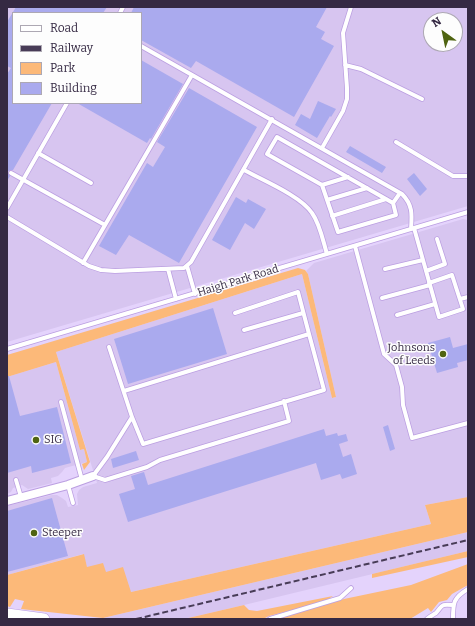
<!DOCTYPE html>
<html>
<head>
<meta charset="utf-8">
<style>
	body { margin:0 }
	#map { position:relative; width:475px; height:626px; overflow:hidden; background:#e4d3fc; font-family:Bitter,serif }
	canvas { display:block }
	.frame { position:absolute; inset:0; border:8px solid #352943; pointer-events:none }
	.legend { position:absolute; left:12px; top:12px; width:130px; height:92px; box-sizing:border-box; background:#fdfdfd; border:1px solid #ada8b3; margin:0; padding:5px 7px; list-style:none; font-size:12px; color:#352943 }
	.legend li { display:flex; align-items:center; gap:8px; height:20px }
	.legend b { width:20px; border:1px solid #ada8b3 }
	.north { position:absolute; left:423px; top:12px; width:40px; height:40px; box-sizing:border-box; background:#fdfdfd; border:1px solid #ada8b3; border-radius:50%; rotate:327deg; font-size:11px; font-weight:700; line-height:16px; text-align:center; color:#352943 }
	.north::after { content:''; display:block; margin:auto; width:14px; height:18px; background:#4f6411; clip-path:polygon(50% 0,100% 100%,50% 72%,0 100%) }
</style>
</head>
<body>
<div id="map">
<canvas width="475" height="626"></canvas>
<div class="frame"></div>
<ul class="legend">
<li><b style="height:5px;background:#fff"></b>Road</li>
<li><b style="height:5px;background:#483c57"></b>Railway</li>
<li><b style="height:11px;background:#fcb979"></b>Park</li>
<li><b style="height:11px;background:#aae"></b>Building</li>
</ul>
<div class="north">N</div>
</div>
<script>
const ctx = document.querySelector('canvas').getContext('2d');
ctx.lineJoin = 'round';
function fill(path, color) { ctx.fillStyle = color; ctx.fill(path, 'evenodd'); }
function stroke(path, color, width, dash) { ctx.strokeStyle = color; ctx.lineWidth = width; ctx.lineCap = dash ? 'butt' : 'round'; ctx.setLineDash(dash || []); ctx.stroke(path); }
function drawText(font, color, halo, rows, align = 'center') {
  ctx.font = font + ' Bitter,serif'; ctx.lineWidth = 3; ctx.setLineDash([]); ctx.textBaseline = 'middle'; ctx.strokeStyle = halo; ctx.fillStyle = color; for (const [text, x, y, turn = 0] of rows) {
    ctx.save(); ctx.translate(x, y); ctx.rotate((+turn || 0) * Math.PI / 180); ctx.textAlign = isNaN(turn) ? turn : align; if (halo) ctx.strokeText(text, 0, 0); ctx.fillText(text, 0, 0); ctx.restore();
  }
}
fill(new Path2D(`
	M7 7H468V206L7 342ZM13 13H141V103H13ZM431 20H455V44H431Z
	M463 219 468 220V497L425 505 431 524 131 592 106 572 87 567 83 554 7 575V506L52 495H57L62 498 66 501 68 507 78 505 77 494 79 490 83 487 97 483 56 352 302 274 332 398 336 397 308 274 306 271 314 263Z
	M56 362 80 450 84 449 87 462 65 468 62 472 58 476 51 478 52 483 28 489 22 485 13 488 11 492 7 494V377Z
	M468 532V551L244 605 184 619 103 618Z`), '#d7c5f0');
fill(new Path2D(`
	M298 268 305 270 308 274 336 397 332 398 302 274 56 352 90 462 84 470 82 464 87 462 84 449 80 450 56 362 7 377V355Z
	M468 497V532L103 618 21 609 24 601 15 599 10 607 7 606V575L84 554 87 567 103 563 106 572 123 567 131 592 431 524 425 505Z
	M468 551V557L372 578V574Z
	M468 564V585L452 594 447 600 439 602 431 612 428 608 410 619H276L344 599 411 585Z
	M333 596 324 602 269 616 263 619H184L244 605 249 610 257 611Z`), '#fcb979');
fill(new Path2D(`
	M16 7H107L103 13H13V103H52L13 170H11L8 171V173L10 176 7 181V74L11 68 7 66V22Z
	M134 7H327L316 27 325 32 321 39 334 46 294 117 196 61 191 68 141 40V13H131Z
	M141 60 183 84 151 139 150 138 147 143 77 103H141Z
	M189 88 257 127 179 263 129 235 116 255 99 246 147 163 153 167 165 147 157 142Z
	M318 101 336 109 331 117 330 116 317 138 295 125 301 114 310 119Z
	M350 146 386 167 382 173 346 152Z
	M414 173 427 189 420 196 407 179Z
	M236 197 246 203 248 199 266 209 254 229 245 223 230 250 212 240Z
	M213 308 227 354 128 384 114 339Z
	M450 337 453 348 468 344V360L457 363 458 367 437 373 428 343Z
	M7 376H9L20 416 57 407 71 463 32 473 31 466 7 473Z
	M388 425 395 449 390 451 383 427Z
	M324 429 326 436 337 433 338 436 346 434 348 441 339 444 343 457 351 454 357 474 342 479 340 474 321 480 316 463 128 522 119 494 135 489 131 476 144 472 148 485Z
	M136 451 139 460 113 468 111 459Z
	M52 498 68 556 7 572V511Z`), '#aae');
const service = new Path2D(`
	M120 13 123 7
	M141 46 402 194C413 205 412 215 411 229
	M345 65 361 69 422 99
	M396 142 453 176H468
	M322 148 343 111 347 99V88L343 33 351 7
	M38 153 91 183
	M244 170C262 180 301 196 312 213 320 224 323 241 327 254
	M11 173 105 225
	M322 185 348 177
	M327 200 367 188
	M393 203 277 137 267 154 322 185 338 232 396 215 393 203 400 193
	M7 208 67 103
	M332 216 386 199
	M7 217 89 266 101 270 115 271 184 268 191 262 272 119
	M414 228 439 317 463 309 452 275 429 283
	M355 246 384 354 396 365 402 387 403 405 412 438 468 423
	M83 263 192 75
	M187 266 195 294
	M168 269 176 299
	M385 269 423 260
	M426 271 445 264 437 239
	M382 298 430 285
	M460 299 468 297
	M397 315 435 304
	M244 330 303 313
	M109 347 132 417 107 457 93 476 105 480 147 467 160 460 289 421 284 401
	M7 349 468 212
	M124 391 309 334 298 292 235 313
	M61 402 82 480
	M132 417 143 444 324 390 309 334
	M16 480 21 497
	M68 485 73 503
	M270 619 340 598 351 588
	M427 619C429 617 433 615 436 613 443 605 440 604 453 605
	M453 619C453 603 453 598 468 589`);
const minor = new Path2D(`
	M7 501 68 485 93 476`);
const secondary = new Path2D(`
	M7 614 44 619`);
stroke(service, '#bb9fe1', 5.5);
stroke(minor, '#bb9fe1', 10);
stroke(secondary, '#bb9fe1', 12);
stroke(service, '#fff', 4);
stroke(minor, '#fff', 8);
stroke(secondary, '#fff', 11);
stroke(new Path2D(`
	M136 619 468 540`), '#483c57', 2, [6, 3]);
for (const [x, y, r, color] of [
	[443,354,4,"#4f6411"],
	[36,440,4,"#4f6411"],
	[34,533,4,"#4f6411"]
]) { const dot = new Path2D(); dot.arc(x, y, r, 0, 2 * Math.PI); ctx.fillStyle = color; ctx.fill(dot); stroke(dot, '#fdfdfd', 1.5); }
drawText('11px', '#352943', '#fdfdfd', [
	["Haigh Park Road",238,281,-17]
]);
drawText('11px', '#352943', '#fdfdfd', [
	["Johnsons",435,348,"right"],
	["of Leeds",435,361,"right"],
	["SIG",44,440],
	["Steeper",42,533]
], 'left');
</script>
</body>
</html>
